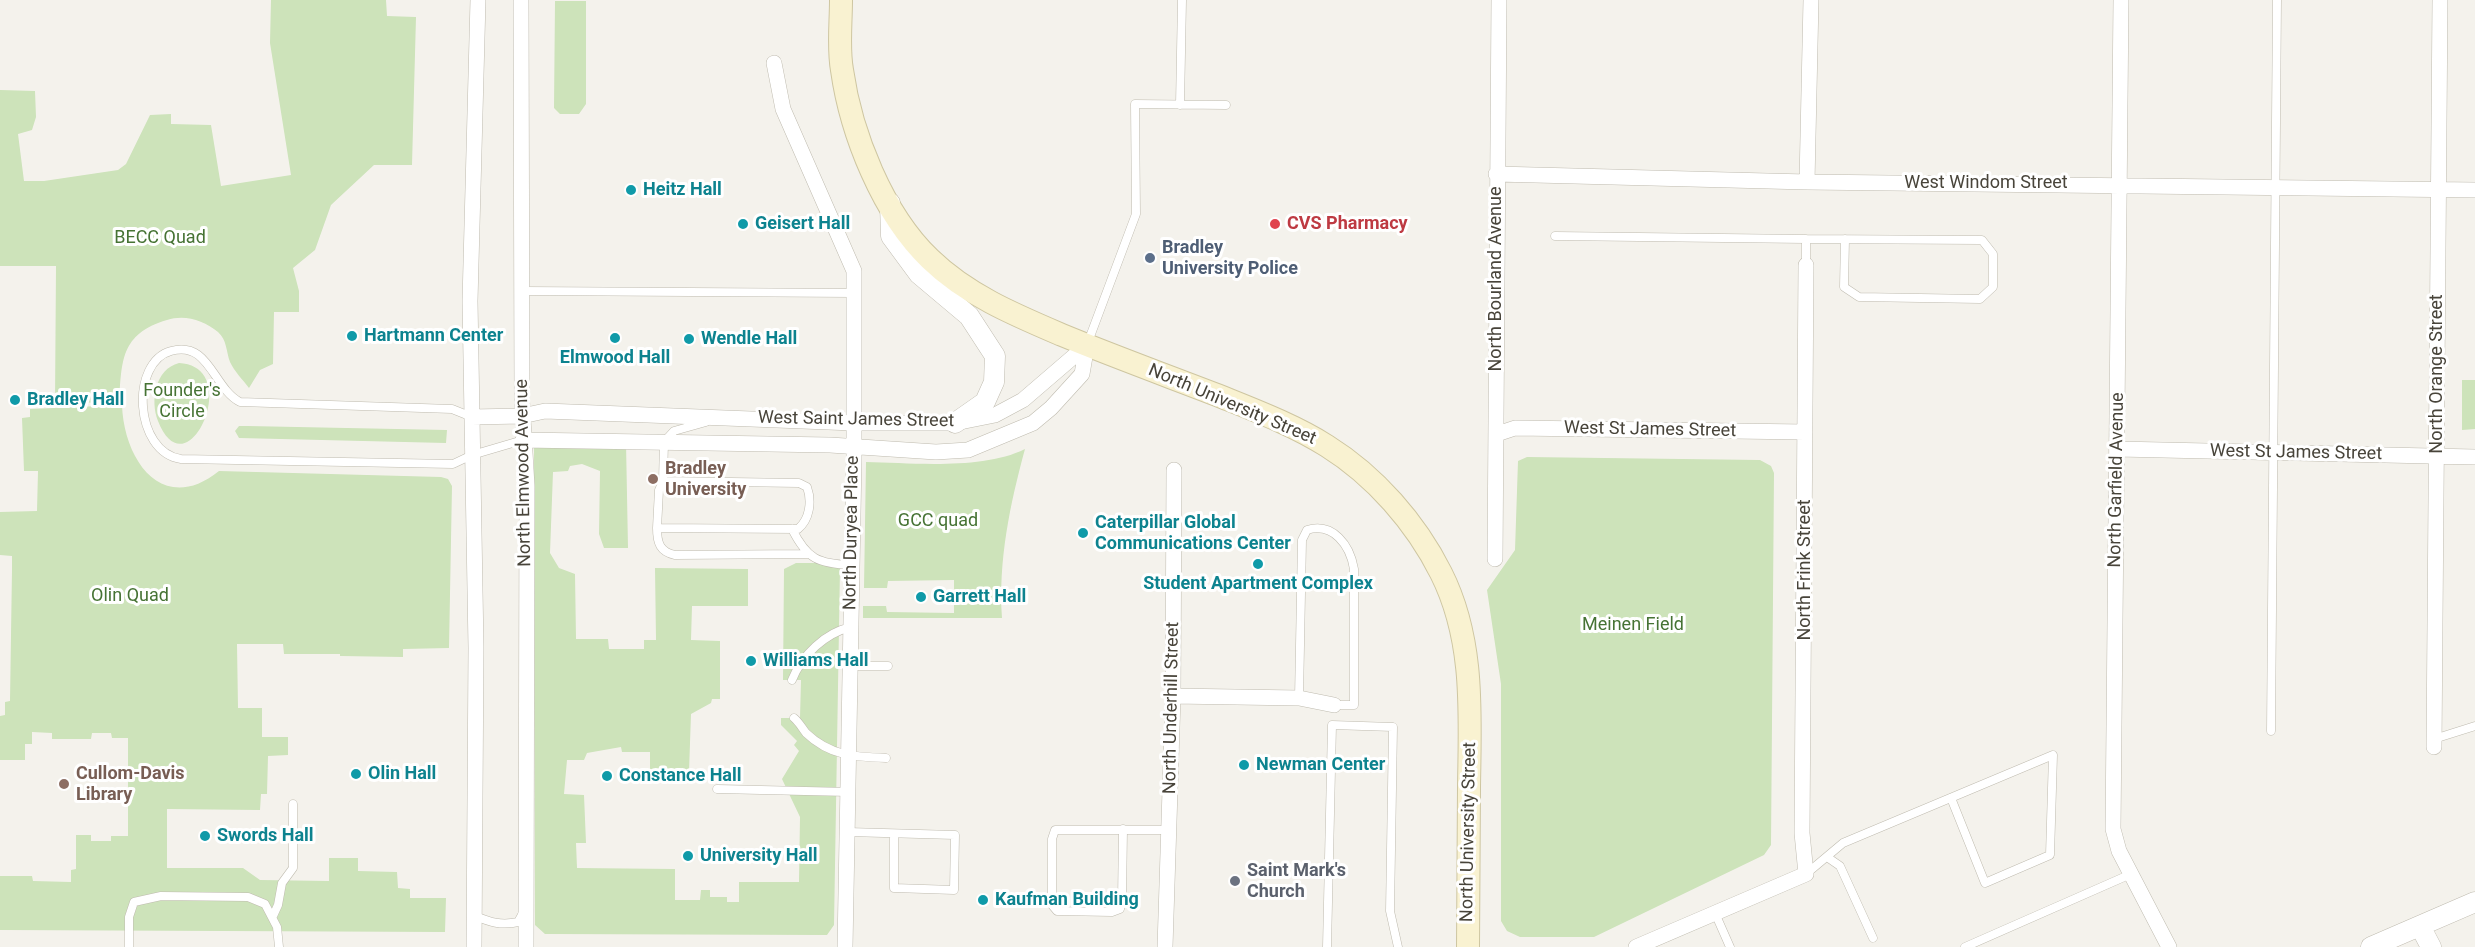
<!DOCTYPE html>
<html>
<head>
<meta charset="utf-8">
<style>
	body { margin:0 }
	canvas { display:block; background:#f4f2ec }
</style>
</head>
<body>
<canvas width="2475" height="947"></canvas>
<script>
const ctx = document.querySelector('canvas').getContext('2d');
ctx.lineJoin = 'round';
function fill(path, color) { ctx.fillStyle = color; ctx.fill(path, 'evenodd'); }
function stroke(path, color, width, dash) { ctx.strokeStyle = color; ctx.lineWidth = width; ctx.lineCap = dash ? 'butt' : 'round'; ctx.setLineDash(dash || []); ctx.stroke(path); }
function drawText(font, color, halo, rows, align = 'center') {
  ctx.font = font + ' Roboto,sans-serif'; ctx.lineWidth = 6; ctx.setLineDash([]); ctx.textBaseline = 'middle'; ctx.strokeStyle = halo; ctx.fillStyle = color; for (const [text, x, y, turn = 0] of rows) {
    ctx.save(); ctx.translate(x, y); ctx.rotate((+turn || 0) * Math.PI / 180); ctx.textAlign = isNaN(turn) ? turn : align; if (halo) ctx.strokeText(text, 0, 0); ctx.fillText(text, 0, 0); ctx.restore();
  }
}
fill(new Path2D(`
	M271 0H386L387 16 416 17 412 165H374L331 205 315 250 293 268 299 291V312H274L273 364 260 370 249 388C243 380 234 371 230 362 226 351 227 340 218 332 204 320 184 314 167 320 120 334 122 361 119 403L55 402 56 266H0V90L35 91 36 117 32 130 18 134 24 181H44L118 170 126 164 150 115 171 114V124L211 125 221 186 291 175 270 43Z
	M555 1H586V104L579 114H560L554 108Z
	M179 363C245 366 187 495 158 421 150 401 155 369 179 363Z
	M2462 380H2475V429L2462 430Z
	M122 405C124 461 163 516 219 471L441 477 448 479 452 486 449 648 403 649V657L340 656V654H284L283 644H237L238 708H262V737H288V755L268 756 267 794H261L260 810 167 809V868H243L260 880 329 881V858H358V871L397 872 398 888 410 889V898H446L445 932 0 930V876H32L33 881 71 882V870L76 869V835H91V841H111V836H128V738H112L111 733H92L91 739H52V733L32 732V744H25V760H0V716L5 715V702L10 701 12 569V556L0 555V512L37 511 38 471H24L22 418 30 417V409Z
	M239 426H247L447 430 446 443 239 438 235 431Z
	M534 441 626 442 628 548H604L599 534 600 471 582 464 570 466 568 471 553 472 550 553 559 568 575 574 576 639H608L609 649H644V640H656L655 568 748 569V606H692L691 640 720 641V699H712L711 703 691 714 689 772 650 779V752H622L621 747 587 753 584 760H567L564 794 584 795 586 843H576L577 868 675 869V900H700L701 890H710V897H727V902H739V882H799L800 817 782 779 799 751 794 745 797 741 781 725V718H800L801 680H783L784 569 796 563H827L840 568 834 925 827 935 545 934 535 925Z
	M1025 449C1010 504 998 561 1002 618H863V606H886L887 612 954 613V580L888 581 887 588H864L866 462C913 463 983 470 1025 449Z
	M1527 457 1760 460 1771 466 1774 473 1771 845 1764 855 1594 937H1520L1507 931 1501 921V684L1487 590 1515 550 1518 461Z`), '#cde3ba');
const service = new Path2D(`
	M1180 105 1182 0
	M1555 236 1806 239V265
	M1806 239 1982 240 1993 254V287L1980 299 1859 297 1844 287 1845 239
	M523 291 855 293
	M1088 342 1136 214 1135 104 1226 105
	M472 417 452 409 240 402C213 388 209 340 171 351 130 362 134 452 181 459L453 464 472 455 523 440
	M663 481 799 483 807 487C812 501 810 519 798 529L657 528 659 490Z
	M663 481 664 442 674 431 706 422
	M657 528C657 543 660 552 675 555L807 554
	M792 529C807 559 818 564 852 565
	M850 666H888
	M792 680C802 655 825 633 851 627
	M1299 698 1302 540 1307 530C1333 522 1350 545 1354 569V705H1334
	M794 718C799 722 802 728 806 733 830 756 855 757 886 758
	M2271 731 2277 0
	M2434 739 2475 726
	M717 789 849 792
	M1123 829 1122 901 1120 909 1112 912 1057 911 1052 905V839L1055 830H1169
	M848 832 955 835 954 890 894 888V834
	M1827 857 1840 866 1873 938
	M1806 874 1843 843 2053 755 2050 855 1985 883 1951 798
	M1715 913 1730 947
	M273 916 278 905 282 883 293 868V804
	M475 916C490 922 501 926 518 922L523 913
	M129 947V917L134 902 161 896 248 897 265 904 277 927 279 947
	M1327 947 1332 725 1393 727 1390 911 1398 947
	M1965 947 2131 874`);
const minor = new Path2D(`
	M521 0 522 402 527 486 526 947
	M2121 0 2113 829 2119 851 2169 947
	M774 63 783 109 854 271V459L845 947
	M1496 174 1807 182 2475 190
	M1807 182 1811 0
	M472 417 522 416 545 411 854 423H955L995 415 1023 400 1087 345
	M1497 434 1515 428 1805 432
	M523 440 830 445 936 452 968 450 1033 423 1051 408 1082 374 1087 345
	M2118 449 2475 457
	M1495 559 1499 0
	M1173 696 1299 698 1334 705
	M2434 747 2440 0
	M474 947 476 648 470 301 478 0
	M1165 947 1173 696 1174 470
	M1636 947 1806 874 1802 833 1806 265`);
const tertiary = new Path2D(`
	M890 203 891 236 919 274 969 316 995 356 994 382 985 402 955 423
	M2420 926 2431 947
	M2371 947 2475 902`);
const secondary = new Path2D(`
	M841 0C841 23 838 48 842 70 851 134 883 214 930 259 967 295 1015 315 1062 335 1113 356 1165 375 1217 395 1254 410 1294 425 1327 446 1375 476 1416 523 1441 573 1475 640 1470 715 1469 787 1469 840 1468 894 1468 947`);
stroke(service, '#bfbbaf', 9);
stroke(minor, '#bfbbaf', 16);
stroke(tertiary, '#bfbbaf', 21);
stroke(secondary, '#cec6a1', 24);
stroke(service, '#fff', 8);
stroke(minor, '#fff', 15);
stroke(tertiary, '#fff', 20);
stroke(secondary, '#f9f2d1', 22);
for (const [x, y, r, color] of [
	[631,190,6,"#0f9aa8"],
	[743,224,6,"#0f9aa8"],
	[1275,224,6,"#e0444e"],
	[1150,258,6,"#5c6f8a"],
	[352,336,6,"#0f9aa8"],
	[615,338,6,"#0f9aa8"],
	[689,339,6,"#0f9aa8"],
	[15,400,6,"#0f9aa8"],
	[653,479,6,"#8d6e63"],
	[1083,533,6,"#0f9aa8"],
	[1258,564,6,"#0f9aa8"],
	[921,597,6,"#0f9aa8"],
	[751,661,6,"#0f9aa8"],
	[1244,765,6,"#0f9aa8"],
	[356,774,6,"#0f9aa8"],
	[607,776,6,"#0f9aa8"],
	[64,784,6,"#8d6e63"],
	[205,836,6,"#0f9aa8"],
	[688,856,6,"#0f9aa8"],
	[1235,881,6,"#6b7280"],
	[983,900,6,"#0f9aa8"]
]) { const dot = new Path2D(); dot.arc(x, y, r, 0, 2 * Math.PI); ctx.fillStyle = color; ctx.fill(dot); stroke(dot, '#fff', 2); }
drawText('18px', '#48443a', '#fff', [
	["West Windom Street",1986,183],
	["North Bourland Avenue",1496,279,-90],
	["North Orange Street",2437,374,-90],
	["North University Street",1232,405,23],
	["West Saint James Street",856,420,1],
	["West St James Street",1650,430,1],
	["West St James Street",2296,453,1],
	["North Elmwood Avenue",524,473,-91],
	["North Garfield Avenue",2117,480,-89],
	["North Duryea Place",852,533,-89],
	["North Frink Street",1805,570,-90],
	["North Underhill Street",1172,708,-89],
	["North University Street",1469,832,-89]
]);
drawText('bold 18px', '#0d838f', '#fff', [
	["Heitz Hall",643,190],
	["Geisert Hall",755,224],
	["Hartmann Center",364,336],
	["Wendle Hall",701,339],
	["Elmwood Hall",615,358,"center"],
	["Bradley Hall",27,400],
	["Caterpillar Global",1095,523],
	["Communications Center",1095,544],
	["Student Apartment Complex",1258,584,"center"],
	["Garrett Hall",933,597],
	["Williams Hall",763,661],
	["Newman Center",1256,765],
	["Olin Hall",368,774],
	["Constance Hall",619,776],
	["Swords Hall",217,836],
	["University Hall",700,856],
	["Kaufman Building",995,900]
], 'left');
drawText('bold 18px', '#be3a42', '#fff', [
	["CVS Pharmacy",1287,224]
], 'left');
drawText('18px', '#467334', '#fff', [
	["BECC Quad",160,238],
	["Founder's",182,391],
	["Circle",182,412],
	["GCC quad",938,521],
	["Olin Quad",130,596],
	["Meinen Field",1633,625]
]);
drawText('bold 18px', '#4e5e75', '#fff', [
	["Bradley",1162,248],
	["University Police",1162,269]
], 'left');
drawText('bold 18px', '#785e54', '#fff', [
	["Bradley",665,469],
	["University",665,490],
	["Cullom-Davis",76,774],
	["Library",76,795]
], 'left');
drawText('bold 18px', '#5b616d', '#fff', [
	["Saint Mark's",1247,871],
	["Church",1247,892]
], 'left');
</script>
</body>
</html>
